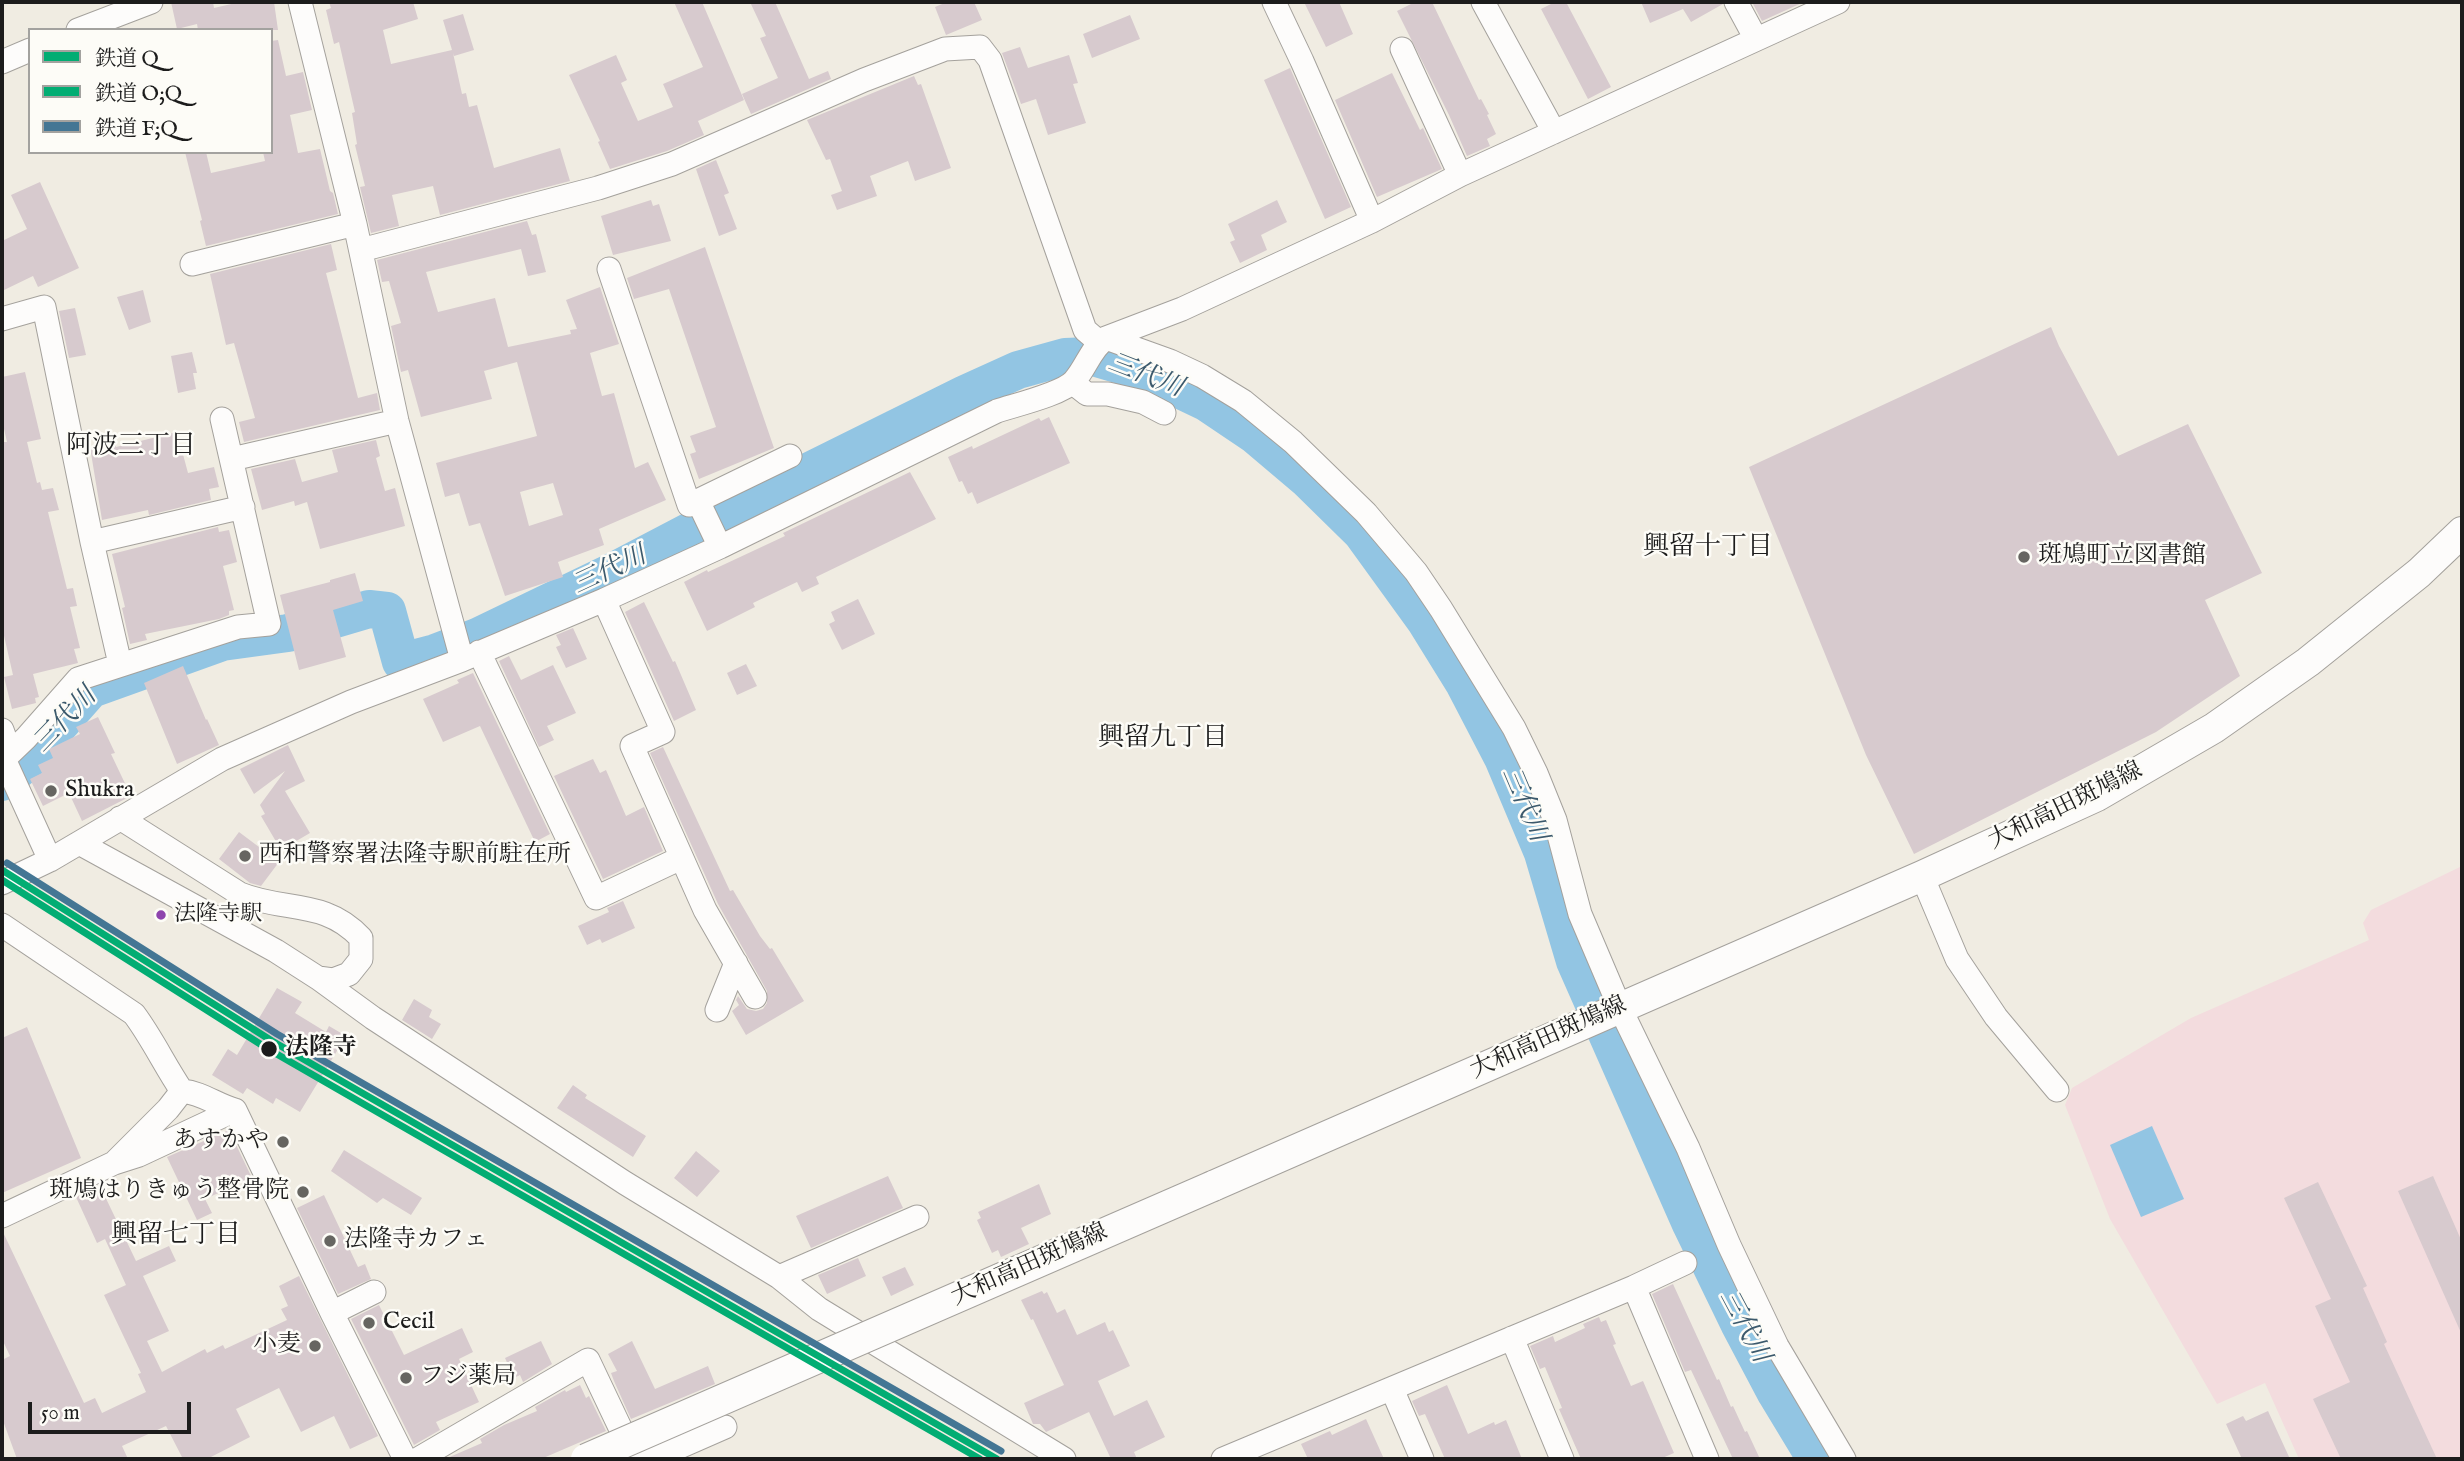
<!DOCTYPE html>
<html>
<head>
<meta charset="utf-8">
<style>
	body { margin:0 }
	#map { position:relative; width:2464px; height:1461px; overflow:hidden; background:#f0ece2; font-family:"IM FELL English","Noto Serif JP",serif }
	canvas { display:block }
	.frame { position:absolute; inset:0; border:4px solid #1c1c1c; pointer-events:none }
	.legend { position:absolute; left:28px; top:28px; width:245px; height:126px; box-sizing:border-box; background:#fdfcf7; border:2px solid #a3a29f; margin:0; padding:9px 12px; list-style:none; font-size:21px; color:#1c1c1c }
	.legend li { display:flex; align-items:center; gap:14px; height:35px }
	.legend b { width:35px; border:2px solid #a3a29f }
	.scale { position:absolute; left:28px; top:1402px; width:163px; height:32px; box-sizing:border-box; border:4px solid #1c1c1c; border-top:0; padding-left:9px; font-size:21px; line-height:24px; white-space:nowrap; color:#1c1c1c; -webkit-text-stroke:5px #fdfcf7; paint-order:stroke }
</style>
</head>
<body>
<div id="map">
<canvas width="2464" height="1461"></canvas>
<div class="frame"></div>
<ul class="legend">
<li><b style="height:9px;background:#02ad73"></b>鉄道 Q</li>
<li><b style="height:9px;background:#02ad73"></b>鉄道 O;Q</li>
<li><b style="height:9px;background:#447694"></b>鉄道 F;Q</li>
</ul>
<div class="scale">50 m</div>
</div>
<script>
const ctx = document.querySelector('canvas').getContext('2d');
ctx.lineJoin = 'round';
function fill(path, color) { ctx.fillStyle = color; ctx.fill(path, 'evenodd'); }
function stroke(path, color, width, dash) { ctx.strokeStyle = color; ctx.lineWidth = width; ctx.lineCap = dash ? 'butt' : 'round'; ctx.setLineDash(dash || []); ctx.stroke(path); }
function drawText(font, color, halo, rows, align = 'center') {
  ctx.font = font + ' "IM FELL English","Noto Serif JP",serif'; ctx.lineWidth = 5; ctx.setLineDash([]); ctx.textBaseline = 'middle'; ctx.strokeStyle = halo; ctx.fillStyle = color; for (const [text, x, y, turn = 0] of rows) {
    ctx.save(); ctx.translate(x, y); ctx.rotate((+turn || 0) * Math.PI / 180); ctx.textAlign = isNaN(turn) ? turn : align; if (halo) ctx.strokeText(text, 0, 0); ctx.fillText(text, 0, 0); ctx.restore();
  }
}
fill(new Path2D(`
	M2462 866V1459H2299L2265 1383 2217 1404 2110 1219 2065 1105 2072 1088 2191 1018 2369 940 2363 923 2371 910Z`), '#f3dcde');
fill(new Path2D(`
	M2152 1126 2184 1199 2141 1217 2110 1145Z`), '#92c5e3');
stroke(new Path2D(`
	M2 782 24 765 91 689 222 642 288 633 369 609 387 611 401 662 435 653 477 637 614 571 717 517 965 394 1018 370 1065 357 1090 356 1141 371 1206 402 1255 435 1307 479 1362 533 1425 620 1464 683 1503 758 1543 853 1575 961 1691 1224 1739 1323 1776 1393 1816 1459`), '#92c5e3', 38);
fill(new Path2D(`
	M171 2H213L214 8 240 2H274L278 30H198L197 24 177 29Z
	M329 2H413L418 19 383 30 391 64 452 50 443 20 463 14 474 50 454 56 453 53 462 94 466 93 469 107 477 105 494 168 560 148 570 181 440 215 433 186 392 195 399 226 371 233 360 187 365 186 355 145 357 144 352 113 355 112 339 42 334 44 326 10 331 8Z
	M674 2H702L744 100 698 121 704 135 667 151 610 169 598 142 600 141 569 75 616 55 627 80 621 83 638 121 673 107 663 84 703 67Z
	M750 2H775L809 79 828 71 831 79 751 114 742 94 778 78 760 38 766 36Z
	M947 2H974L982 20 946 35 935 7Z
	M1304 2H1339L1353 34 1326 47Z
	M1415 2H1432L1479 100 1481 99 1489 114 1487 115 1496 134 1487 139 1490 146 1467 156 1449 115 1397 11Z
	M1555 2H1566L1611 87 1588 99 1541 9Z
	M1641 2H1722L1723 4 1691 22 1683 9 1650 23Z
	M1752 2H1804L1762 21Z
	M1130 15 1140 39 1092 58 1083 34Z
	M278 40 286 76 303 72 312 110 290 115 298 153 320 149 330 191 333 193 338 214 206 246 200 221 202 220 185 152H206L211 173 265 161 263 152H271V41Z
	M1020 47 1028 68 1069 55 1078 83 1073 84 1086 123 1048 135 1036 99 1021 104 1002 53Z
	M1290 68 1351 207 1325 219 1264 80Z
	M1392 73 1420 130 1423 128 1442 169 1377 197 1335 100Z
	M914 76 918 85 921 84 951 168 915 181 908 161 870 176 877 196 837 210 831 195 842 191 830 159 826 160 807 120Z
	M716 160 729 193 724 195 737 229 719 236 696 169Z
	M40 182 79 268 38 287 33 276 2 291V241L27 229 11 195Z
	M651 200 653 206 659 204 671 241 613 255 601 216Z
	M1277 200 1287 222 1261 235 1267 250 1240 263 1230 242 1235 240 1228 224Z
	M527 221 532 235 536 234 546 272 528 276 521 249 426 272 438 312 495 298 508 347 571 334 570 330 577 329 566 300 600 287 619 344 590 353 602 396 614 393 635 468 648 462 666 500 599 529 604 545 558 562 563 577 505 596 480 523 469 526 459 493 445 497 436 463 537 436 517 362 484 371 492 399 421 417 408 370 401 372 391 326 401 323 389 281 382 282 377 260ZM553 483 563 515 529 526 520 492Z
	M331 244 337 270 326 273 358 398 377 393 380 410 244 442 239 422 255 418 234 343 226 345 210 274Z
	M705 247 774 448 699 479 690 454 696 452 690 436 716 427 669 289 634 299 627 278Z
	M143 290 151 322 129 330 117 297Z
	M75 308 86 355 69 358 59 311Z
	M2051 327 2059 346 2118 456 2188 424 2262 573 2205 600 2240 676 2156 732 1914 854 1866 755 1749 467Z
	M192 352 197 373H193L196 389 178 393 171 356Z
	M25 372 41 439 27 442 37 483 40 482 42 490 53 488 59 510 48 512 67 589 73 588 77 606 70 607 80 648 74 649 78 663 33 674 39 697 35 698 36 703 12 709 4 677 13 675 2 627V442H7L2 420V377Z
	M1049 417 1070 463 977 504 972 492 968 494 962 481 959 482 948 457 972 446 973 449 1039 418 1041 421Z
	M177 432 188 473 214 467 219 487 209 489 211 500 149 515 148 510 102 520 90 447 115 442 116 447Z
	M376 440 380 456 376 458 385 491 395 488 405 526 320 549 307 502 295 506 294 501 262 510 251 469 295 459 302 482 338 472 332 450Z
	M910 472 936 519 816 577 819 584 802 592 797 582 753 603 755 607 707 631 684 582 707 570 708 572 785 536 783 533Z
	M218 527 219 532 229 530 237 562 223 566 234 610 229 611V615L219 619 145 634 147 640 130 644 122 608 125 607 112 554Z
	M355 573 363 601 333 610 346 657 299 670 280 595 330 582V580Z
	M858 599 875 634 842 650 829 624 835 621 831 612Z
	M644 602 673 662 675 661 696 710 674 721 625 612Z
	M573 628 587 659 566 668 556 647 561 645 556 635Z
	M509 656 521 680 553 665 576 713 547 726 554 740 539 747 499 661Z
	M746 664 757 686 737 695 727 673Z
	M183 666 206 720 207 719 219 745 177 764 144 683Z
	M473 673 550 834 535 842 480 726 443 742 423 699 459 683 457 680Z
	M98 717 115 753 111 754 131 796 82 821 69 793 43 806 30 779 42 773 38 765 53 758 49 749 80 734 76 727Z
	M288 745 305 781 285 791 310 833 281 850 261 816 265 814 260 805 285 771 254 794 240 769Z
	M663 747 730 891 733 890 760 936 770 949 772 948 804 1001 746 1035 732 1011 739 1005 736 1000 738 996 747 1009 756 1011 763 1009 767 1003V991L718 904 650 753Z
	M593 759 600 773 606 770 626 816 644 807 663 851 603 879 554 776Z
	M239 832 279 862 261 886 250 883 219 859Z
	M623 901 635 928 602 943 600 939 587 945 578 926 609 912 607 908Z
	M277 988 302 1002 295 1013 326 1032 329 1026 346 1036 300 1112 276 1098 273 1104 247 1088 243 1094 212 1075 228 1049 237 1055Z
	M414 999 432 1010 429 1017 441 1024 432 1039 402 1020Z
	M27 1027 81 1158 2 1193V1038Z
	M573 1085 587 1095 585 1098 646 1136 633 1157 557 1108Z
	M229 1130 252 1178 205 1199 212 1213 197 1220 167 1157Z
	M344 1150 422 1198 411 1215 383 1198 377 1203 331 1171Z
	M696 1151 720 1171 697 1197 674 1178Z
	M888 1176 903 1208 811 1248 796 1216Z
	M2433 1176 2462 1242V1335L2398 1191Z
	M2318 1182 2367 1286 2363 1288 2387 1342 2384 1344 2437 1459H2341L2313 1399 2350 1382 2315 1306 2331 1299 2284 1198Z
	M1039 1184 1051 1214 1021 1228 1029 1244 1001 1257 998 1250 992 1253 977 1220 981 1218 978 1212Z
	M100 1186 136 1261 169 1246 176 1261 143 1276 169 1331 147 1341 162 1372 205 1349 207 1353 223 1345 225 1349 287 1320 281 1309 288 1306 279 1286 299 1276 378 1436 350 1449 334 1416 301 1432 279 1388 236 1409 250 1437 207 1459H183L166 1426 122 1446 128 1459H17L2 1418V1360L10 1356 2 1339V1230L84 1403 95 1398 102 1413 146 1392 138 1374 141 1373 104 1295 126 1285 105 1239 97 1243 76 1197Z
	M324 1195 358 1267 365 1264 371 1279 338 1294 297 1208Z
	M858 1258 866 1276 827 1294 818 1275Z
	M905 1267 914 1285 891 1296 882 1277Z
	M1673 1284 1717 1380 1719 1379 1731 1407 1733 1406 1745 1432 1747 1431 1760 1459H1733L1691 1370 1685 1372 1652 1294Z
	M1042 1291 1044 1294 1047 1292 1057 1313 1065 1309 1077 1335 1105 1322 1109 1332 1113 1330 1130 1366 1098 1381 1114 1416 1147 1400 1165 1437 1134 1452 1137 1459H1111L1089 1412 1046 1432 1040 1424H1033L1024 1403 1064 1385 1033 1319 1031 1320 1021 1300Z
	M379 1305 404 1355 462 1328 473 1352 459 1359 479 1402 436 1422 440 1430 414 1445 351 1319Z
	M1599 1317 1601 1322 1606 1320 1616 1344 1613 1345 1631 1386 1643 1381 1674 1453 1660 1459H1581L1559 1409 1562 1408 1545 1367 1540 1369 1530 1346 1553 1336 1555 1342 1585 1328 1583 1324Z
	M541 1341 552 1364 523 1382 520 1375 514 1378 505 1358Z
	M632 1341 655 1389 708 1366 715 1384 631 1419 614 1381 611 1373 617 1371 608 1354Z
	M580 1385 586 1398 589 1396 606 1431 541 1459H445L482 1443 480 1439 504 1425 537 1411 535 1407 565 1390 566 1392Z
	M1447 1385 1468 1434 1494 1422 1495 1425 1506 1420 1522 1459H1445L1425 1414 1419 1416 1412 1401Z
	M2268 1411 2290 1459H2242L2226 1424 2243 1416 2246 1421Z
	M1366 1419 1384 1459H1308L1301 1444 1330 1431 1332 1435Z`), '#d7cace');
const minor = new Path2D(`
	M300 2 355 224 397 421 462 660
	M1274 2 1302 61 1372 221
	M1483 2 1554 132
	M1736 2 1756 39
	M78 30 151 2
	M1402 49 1460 175
	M2 62 30 50
	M361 250 598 188 672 164 864 80 945 49 980 47 990 60 1085 330 1099 342
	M192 264 355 224
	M609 269 689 505 790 456
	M2 319 44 307 92 542 120 664
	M1106 338 1170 361 1202 376 1243 401 1293 442 1366 513 1416 572 1441 609 1514 728 1536 773 1555 820 1580 914 1620 1008 1688 1148 1729 1245 1777 1346 1844 1459
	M1073 383 1087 394H1108L1143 402 1164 413
	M232 459 397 421
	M698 501 720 547
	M92 542 243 507
	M604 600 663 732 632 746 705 910 755 997
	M479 652 596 898 681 858
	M2 730 10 752
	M4 759 50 860
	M2 761 26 738 78 679 238 627 269 624 222 419
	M79 843 276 951 318 978 333 980 349 974 361 959V938C325 899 284 912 240 894L120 818
	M1922 876 1957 959 1996 1017 2057 1090
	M2 883 50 860 222 759 351 702 462 660 604 600 720 547 997 411C1015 405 1062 394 1074 381 1086 368 1091 348 1106 338L1182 309 1372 221 1460 175 1838 2
	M2 925 134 1014C152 1038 165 1066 182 1091
	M318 978 373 1018 625 1183 779 1277 819 1309 1064 1459
	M717 1010 736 963
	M235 1110 139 1155 114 1163 168 1109 182 1091C203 1093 216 1105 235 1110L332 1313 405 1459
	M2 1216 114 1163
	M779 1277 917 1217
	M1634 1287 1707 1459
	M332 1313 374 1292
	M1512 1338 1562 1459
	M1392 1389 1422 1459
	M418 1459 588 1360 635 1459
	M652 1459 725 1427
	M1223 1459 1634 1287 1685 1263`);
const major = new Path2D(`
	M1213 1186 1922 876 2097 796 2214 728 2308 662 2419 573 2462 532`);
stroke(minor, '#a4a19c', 25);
stroke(major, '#a4a19c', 32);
stroke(minor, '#fdfcfb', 23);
stroke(major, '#fdfcfb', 30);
const majorBridge = new Path2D(`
	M586 1459 1213 1186`);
stroke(majorBridge, '#a4a19c', 32, []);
stroke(majorBridge, '#fdfcfb', 30);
stroke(new Path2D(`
	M2 870 272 1041 997 1459`), '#02ad73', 7);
stroke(new Path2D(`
	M2 880 268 1049 980 1459`), '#02ad73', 7);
stroke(new Path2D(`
	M7 863 277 1034 1001 1451`), '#447694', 7);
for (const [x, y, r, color] of [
	[2024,557,7,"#666561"],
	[51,791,7,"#666561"],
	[245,856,7,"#666561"],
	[161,915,6,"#8e44ad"],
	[269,1049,9,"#1c1c1c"],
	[283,1142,7,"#666561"],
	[303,1192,7,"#666561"],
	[330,1241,7,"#666561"],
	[369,1323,7,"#666561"],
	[315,1346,7,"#666561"],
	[406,1378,7,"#666561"]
]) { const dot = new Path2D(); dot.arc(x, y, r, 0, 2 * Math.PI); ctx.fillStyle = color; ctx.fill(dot); stroke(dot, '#fdfcf7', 2.5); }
drawText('22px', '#1c1c1c', '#fdfcf7', [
	["法隆寺駅",174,915]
], 'left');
drawText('24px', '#1c1c1c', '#fdfcf7', [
	["斑鳩町立図書館",2038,557],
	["Shukra",65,791],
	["西和警察署法隆寺駅前駐在所",259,856],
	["あすかや",269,1142,"right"],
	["斑鳩はりきゅう整骨院",289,1192,"right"],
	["法隆寺カフェ",344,1241],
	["Cecil",383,1323],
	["小麦",301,1346,"right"],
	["フジ薬局",420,1378]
], 'left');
drawText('24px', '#1c1c1c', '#fdfcf7', [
	["大和高田斑鳩線",2066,807,-26],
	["大和高田斑鳩線",1549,1039,-24],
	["大和高田斑鳩線",1030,1266,-24]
]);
drawText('bold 24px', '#1c1c1c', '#fdfcf7', [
	["法隆寺",285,1049]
], 'left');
drawText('italic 26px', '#3b596c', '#fdfcf7', [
	["三代川",1145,377,21],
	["三代川",610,572,-25],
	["三代川",66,721,-46],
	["三代川",1523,805,67],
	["三代川",1743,1327,62]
]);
drawText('26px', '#1c1c1c', '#fdfcf7', [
	["阿波三丁目",131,448],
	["興留十丁目",1708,549],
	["興留九丁目",1163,740],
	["興留七丁目",176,1237]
]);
</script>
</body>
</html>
